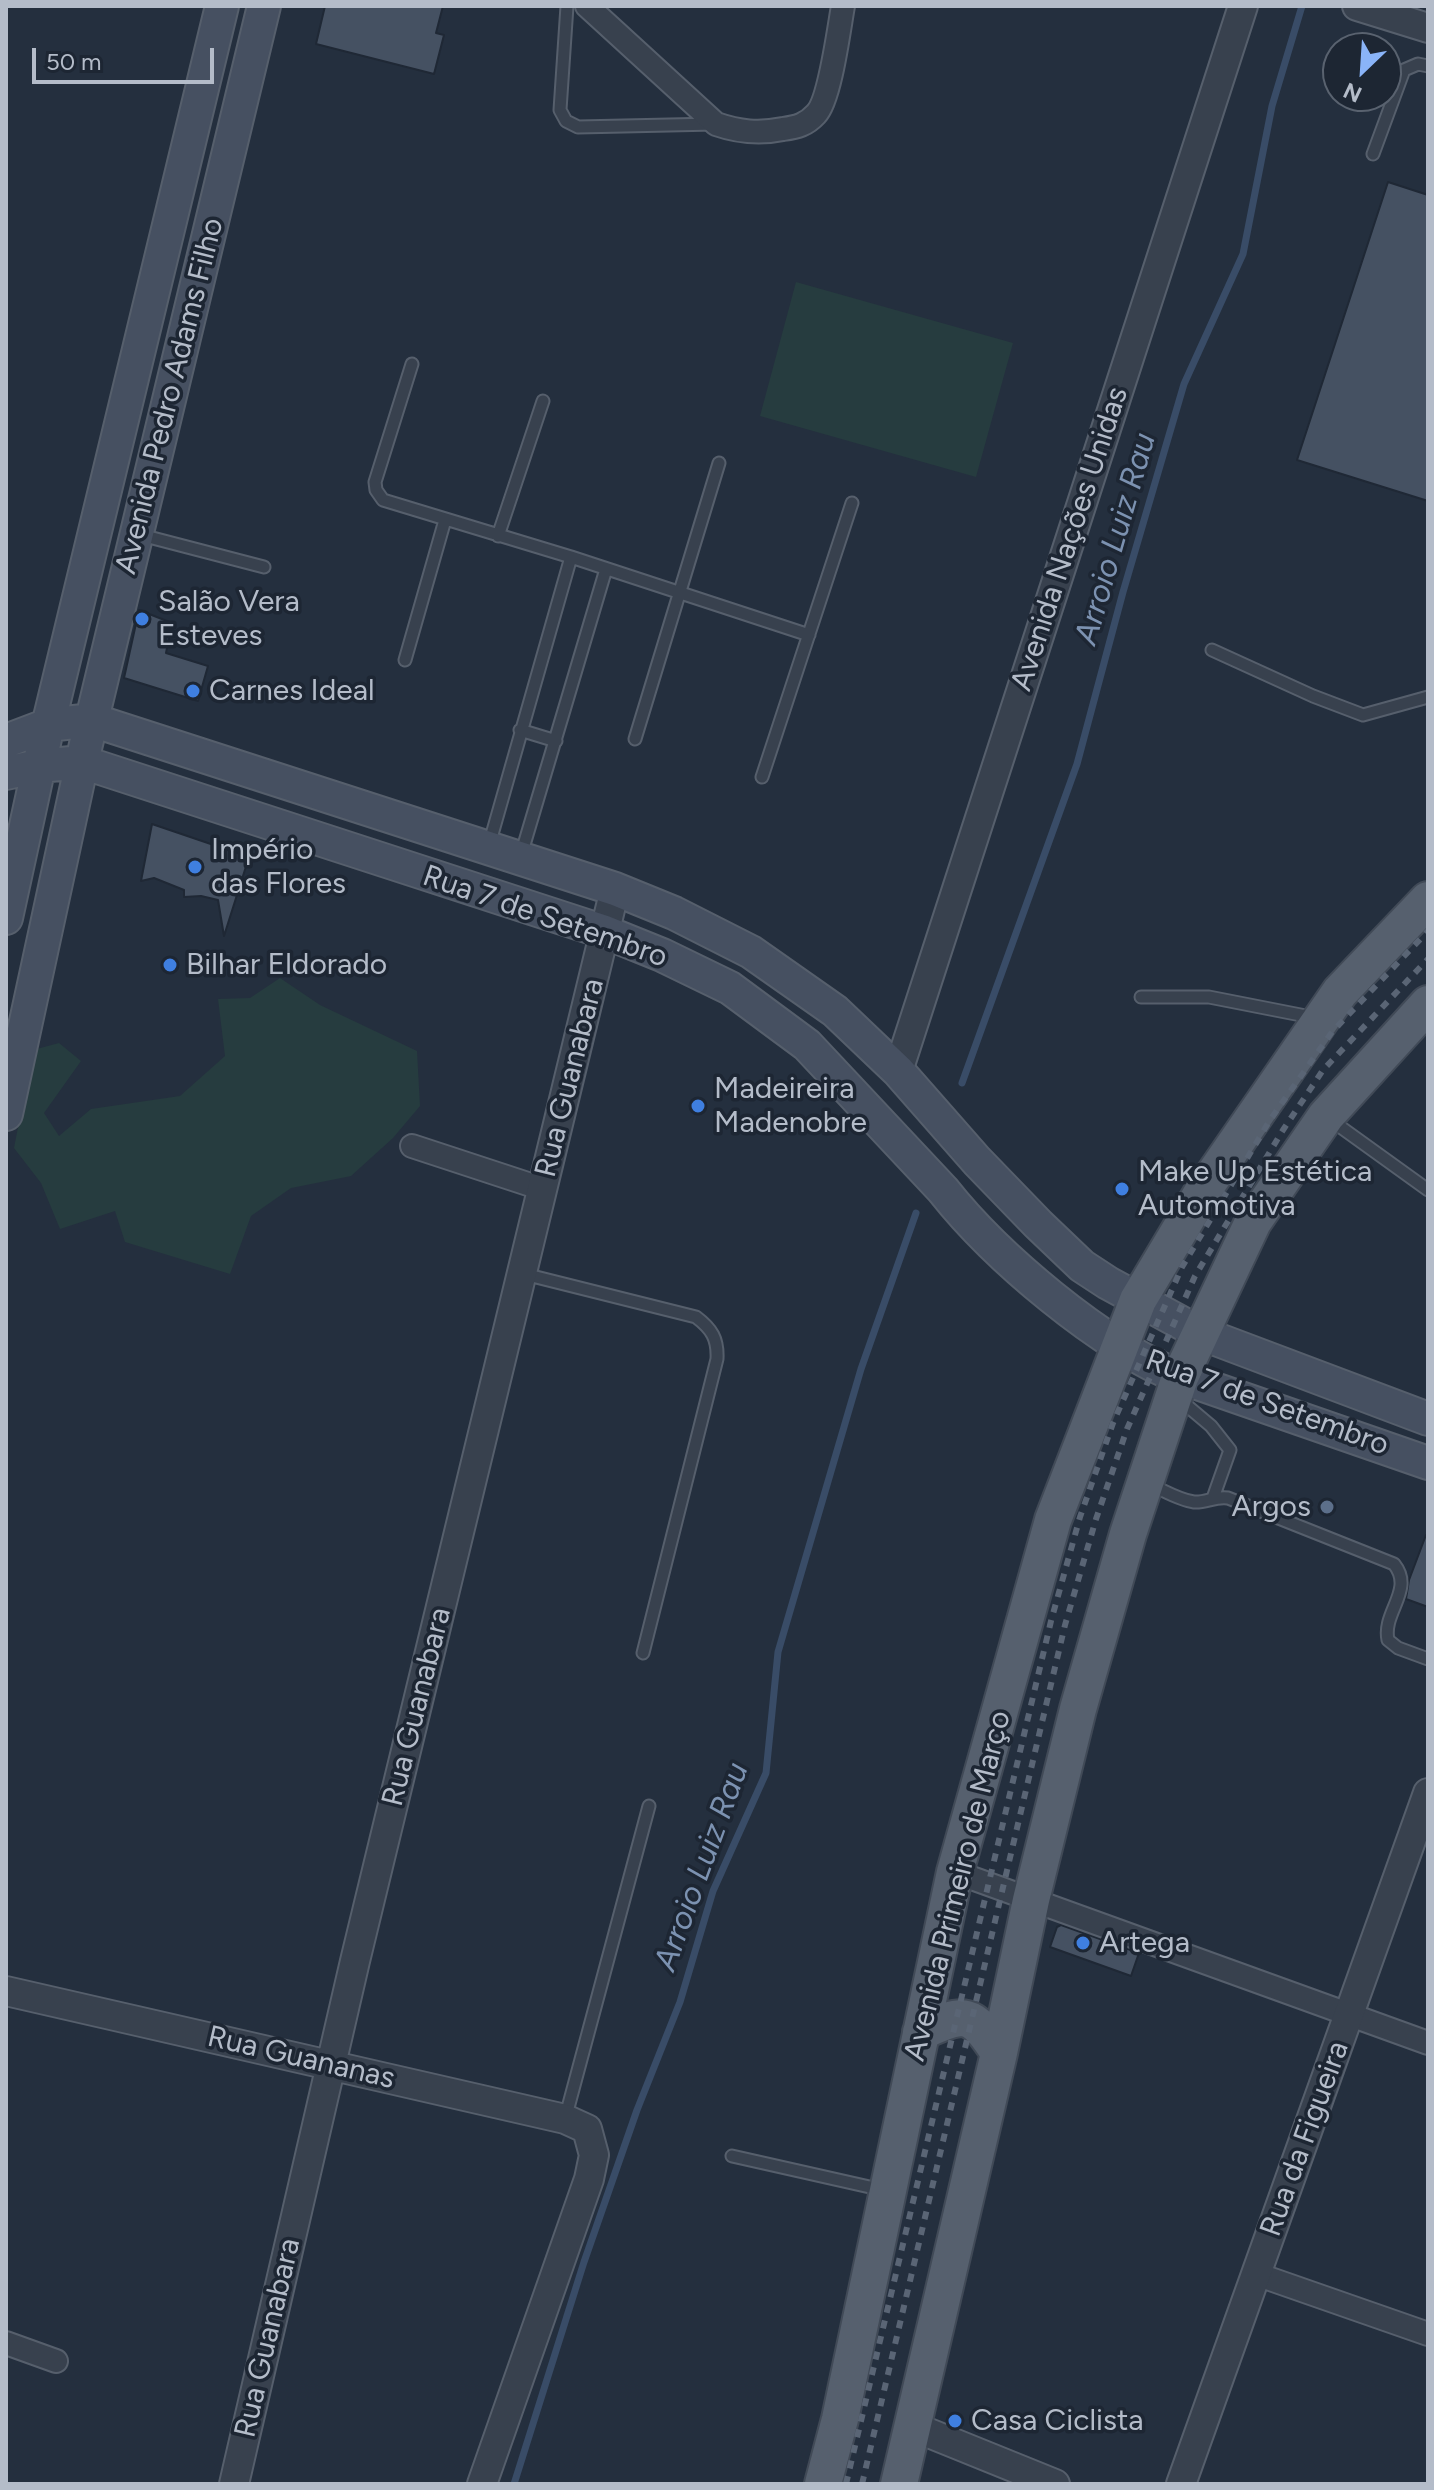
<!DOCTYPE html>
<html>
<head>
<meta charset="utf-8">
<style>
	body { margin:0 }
	#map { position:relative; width:1434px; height:2490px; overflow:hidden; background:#242f3e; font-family:Figtree,sans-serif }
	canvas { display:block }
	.frame { position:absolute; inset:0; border:8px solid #b4bcc9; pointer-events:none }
	.north { position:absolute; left:1322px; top:32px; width:80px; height:80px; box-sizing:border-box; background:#1d2633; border:2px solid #59626f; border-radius:50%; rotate:205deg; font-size:22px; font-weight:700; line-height:32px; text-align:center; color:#b4bcc9 }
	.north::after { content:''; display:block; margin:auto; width:28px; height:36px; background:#8ab4f8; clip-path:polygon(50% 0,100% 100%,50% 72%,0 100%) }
	.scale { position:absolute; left:32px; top:48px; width:182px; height:36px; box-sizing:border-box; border:4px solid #b4bcc9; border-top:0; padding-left:10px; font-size:24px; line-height:28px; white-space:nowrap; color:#b4bcc9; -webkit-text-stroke:6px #1d2633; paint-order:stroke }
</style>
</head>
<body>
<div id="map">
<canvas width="1434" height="2490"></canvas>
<div class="frame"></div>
<div class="north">N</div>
<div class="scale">50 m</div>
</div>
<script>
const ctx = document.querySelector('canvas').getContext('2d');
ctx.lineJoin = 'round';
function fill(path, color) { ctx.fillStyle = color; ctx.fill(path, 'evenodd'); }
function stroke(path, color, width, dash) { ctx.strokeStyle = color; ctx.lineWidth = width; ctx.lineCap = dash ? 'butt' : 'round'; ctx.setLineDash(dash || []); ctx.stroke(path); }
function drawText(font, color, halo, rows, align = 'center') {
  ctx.font = font + ' Figtree,sans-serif'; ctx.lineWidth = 7; ctx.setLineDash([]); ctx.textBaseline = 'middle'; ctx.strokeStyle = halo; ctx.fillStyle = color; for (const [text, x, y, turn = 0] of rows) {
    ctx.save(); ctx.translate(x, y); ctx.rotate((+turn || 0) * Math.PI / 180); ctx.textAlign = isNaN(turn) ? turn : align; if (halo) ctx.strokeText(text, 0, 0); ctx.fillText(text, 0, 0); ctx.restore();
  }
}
fill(new Path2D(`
	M796 282 1013 343 976 477 760 416Z
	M280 978 320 1005 417 1051 420 1106 393 1138 351 1176 291 1188 251 1216 230 1274 125 1242 115 1211 60 1229 41 1183 14 1148 33 1050 59 1043 81 1061 44 1113 59 1136 91 1109 180 1096 225 1056 218 999 250 998Z`), '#263c3f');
stroke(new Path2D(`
	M962 1083 1077 764 1123 592 1184 384 1243 254 1272 106 1302 6
	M514 2484 584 2262 637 2110 680 2002 713 1891 766 1773 778 1652 861 1369 916 1213`), '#394c67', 7);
const building = new Path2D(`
	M325 6H443L436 33 444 35 434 74 316 44Z
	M1388 182 1428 195V501L1297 460Z
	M139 610 172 623 166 653 208 666 198 701 124 678Z
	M152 824 249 857 224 936 218 900 201 896 184 897V890L154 878 141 881Z
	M1426 1535H1428V1607L1406 1599 1409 1580Z
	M1061 1925 1139 1953 1131 1976 1050 1947 1057 1927Z`);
fill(building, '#455162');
stroke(building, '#1f2835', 2);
const service = new Path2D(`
	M567 6 560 110 566 121 578 127 715 124
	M1373 154 1404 70 1418 64 1428 66
	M412 364 375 482 376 490 383 500 571 557 809 635
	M141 535 264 567
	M498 536 543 401
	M1212 650 1313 696 1363 715 1428 697
	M405 660 445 520
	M520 730 556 741
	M635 739 719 463
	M762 777 852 503
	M489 845 571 557
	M521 855 606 569
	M1141 997H1209L1316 1018
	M1328 1118 1428 1190
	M524 1274 696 1317C712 1329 718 1339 717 1359L643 1653
	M1179 1399 1211 1426 1230 1450 1213 1498
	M1149 1484C1163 1490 1179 1500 1194 1502 1206 1503 1215 1496 1228 1498L1394 1564C1415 1590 1382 1612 1388 1640L1398 1648 1428 1659
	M565 2119 649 1806
	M732 2156 883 2190`);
const minor = new Path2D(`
	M587 6 716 124C739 132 759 134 783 129 797 127 806 125 816 114 830 100 839 28 843 6
	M412 1146 543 1189
	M955 1872 1428 2043
	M1256 2274 1428 2334
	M6 2343 56 2361`);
const tertiary = new Path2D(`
	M1357 6 1428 28
	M898 1071 1243 6
	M6 1991 565 2119 587 2129 594 2155 589 2179 482 2484
	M914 2427 1055 2484
	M234 2484 355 1961 615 889
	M1181 2484 1428 1793`);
const secondary = new Path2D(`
	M6 741 48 725 92 720 615 889 674 913 751 952 835 1011 898 1071 977 1161 1038 1224 1082 1266 1108 1283 1200 1333 1428 1419
	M6 773 39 766 82 762 605 932 662 955 730 988 807 1045 943 1190C996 1257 1101 1346 1180 1377L1428 1463
	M6 918 46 734 222 6
	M6 1114 86 744 264 6`);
const primary = new Path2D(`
	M921 2032C965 2011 972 2011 999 2053
	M823 2484 840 2419 955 1872 1053 1520 1138 1300 1206 1186 1340 992 1428 900
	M899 2484 999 2053 1031 1900 1078 1709 1128 1534 1180 1377 1253 1222 1326 1116 1428 1004`);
stroke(service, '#565f6c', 15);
stroke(minor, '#565f6c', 26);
stroke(tertiary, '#565f6c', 32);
stroke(secondary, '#565f6c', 36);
stroke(primary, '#414a57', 40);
stroke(service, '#38414e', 11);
stroke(minor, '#38414e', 22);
stroke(tertiary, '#38414e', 28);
stroke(secondary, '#465061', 32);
stroke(primary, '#56606e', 36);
stroke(new Path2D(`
	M846 2484 1051 1621 1080 1517 1113 1423 1182 1267 1270 1120 1332 1032 1428 931
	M862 2484 1065 1625 1096 1519 1127 1429 1195 1276 1283 1130 1323 1070 1428 959`), '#5a6575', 6, [8, 8]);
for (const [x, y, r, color] of [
	[142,619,8,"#3f7fe0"],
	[193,691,8,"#3f7fe0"],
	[195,867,8,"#3f7fe0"],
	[170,965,8,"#3f7fe0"],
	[698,1106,8,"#3f7fe0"],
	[1122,1189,8,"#3f7fe0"],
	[1327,1507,8,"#5c6f8a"],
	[1083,1943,8,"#3f7fe0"],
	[955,2421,8,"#3f7fe0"]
]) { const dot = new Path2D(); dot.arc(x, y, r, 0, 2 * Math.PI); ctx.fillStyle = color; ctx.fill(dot); stroke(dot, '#1d2633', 3); }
drawText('30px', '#b4bcc9', '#1d2633', [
	["Avenida Pedro Adams Filho",170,396,-76],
	["Avenida Nações Unidas",1070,539,-72],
	["Rua 7 de Setembro",545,917,19],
	["Rua Guanabara",570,1078,-76],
	["Rua 7 de Setembro",1267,1403,20],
	["Rua Guanabara",417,1707,-76],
	["Avenida Primeiro de Março",958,1886,-76],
	["Rua Guananas",301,2058,13],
	["Rua da Figueira",1305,2139,-70],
	["Rua Guanabara",268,2338,-77]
]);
drawText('30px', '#b4bcc9', '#1d2633', [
	["Salão Vera",158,602],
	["Esteves",158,636],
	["Carnes Ideal",209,691],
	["Império",211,850],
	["das Flores",211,884],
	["Bilhar Eldorado",186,965],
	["Madeireira",714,1089],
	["Madenobre",714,1123],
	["Make Up Estética",1138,1172],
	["Automotiva",1138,1206],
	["Argos",1311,1507,"right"],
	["Artega",1099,1943],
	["Casa Ciclista",971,2421]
], 'left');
drawText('italic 32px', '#7c92b1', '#1d2633', [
	["Arroio Luiz Rau",1116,539,-74],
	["Arroio Luiz Rau",702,1867,-70]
]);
</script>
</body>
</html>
